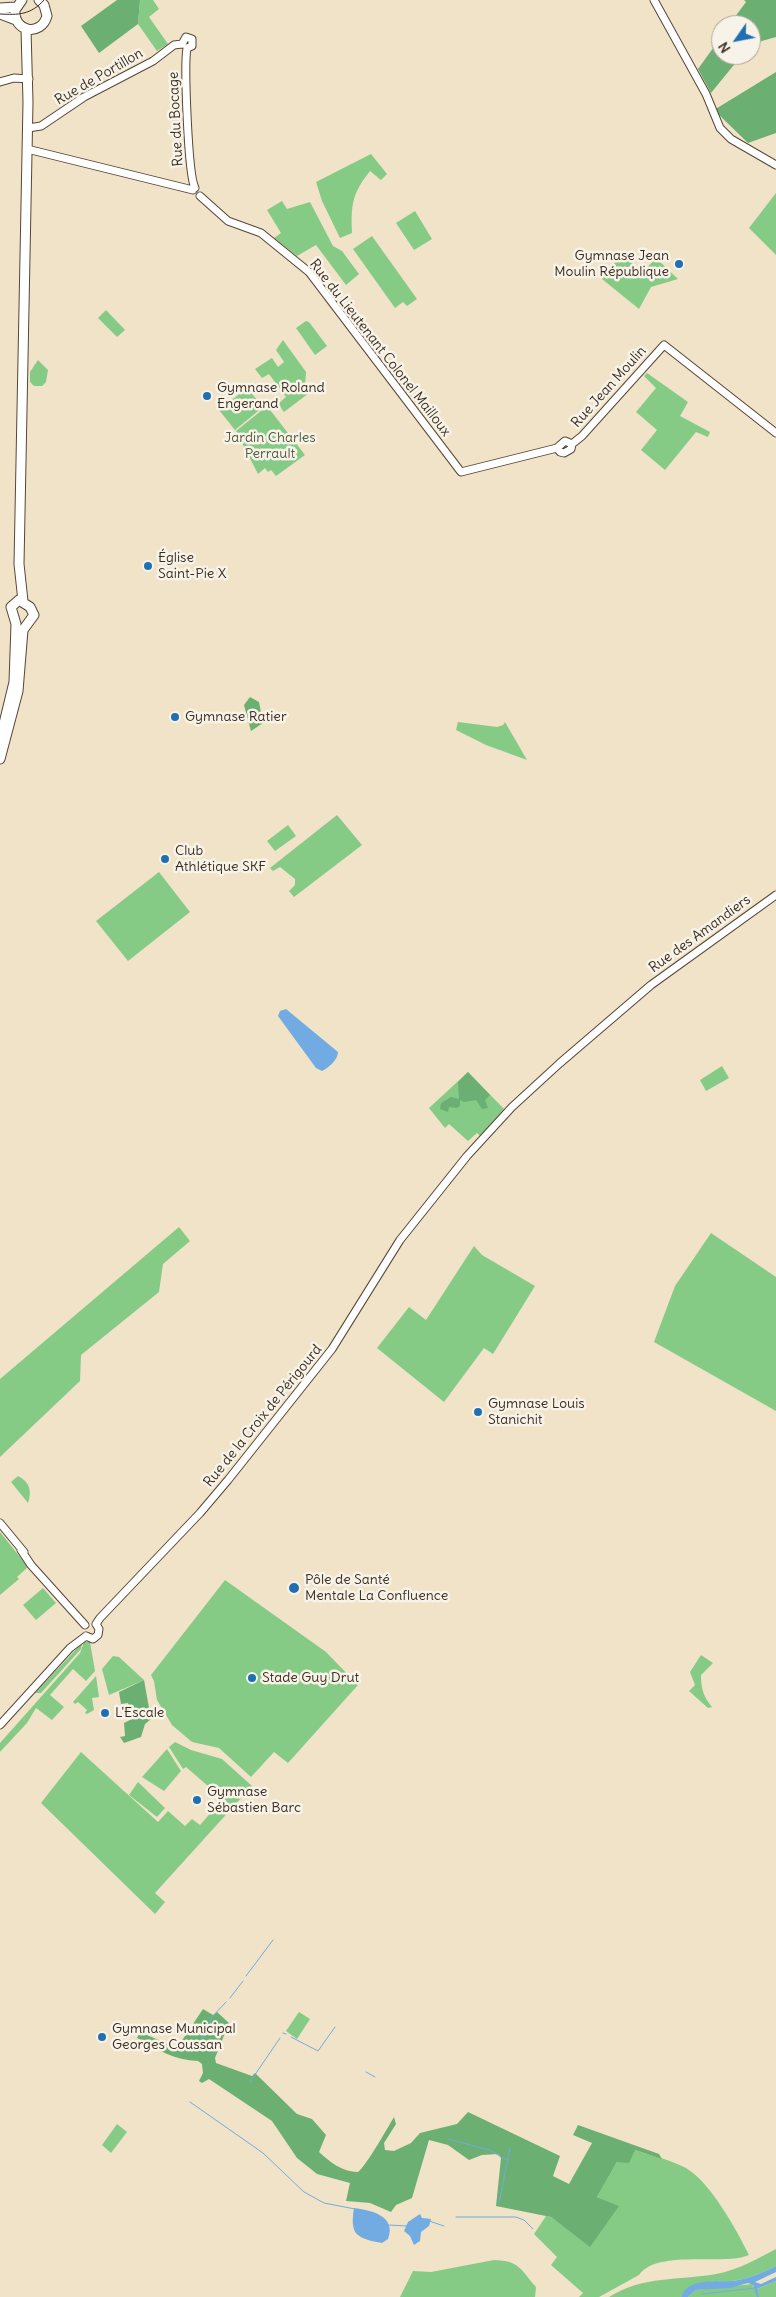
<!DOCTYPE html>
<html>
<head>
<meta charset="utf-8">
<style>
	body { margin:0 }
	#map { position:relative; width:776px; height:2297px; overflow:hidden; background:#f0e3c8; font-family:Delius,sans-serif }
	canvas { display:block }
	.north { position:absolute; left:711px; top:15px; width:50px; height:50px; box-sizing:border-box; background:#f7f3e8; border:1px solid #aca397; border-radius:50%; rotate:237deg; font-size:14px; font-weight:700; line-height:20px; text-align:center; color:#3b2a1e }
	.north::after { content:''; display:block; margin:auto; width:18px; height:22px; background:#1f6fb2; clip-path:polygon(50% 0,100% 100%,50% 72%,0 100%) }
</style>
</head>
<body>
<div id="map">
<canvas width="776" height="2297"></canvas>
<div class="north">N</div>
</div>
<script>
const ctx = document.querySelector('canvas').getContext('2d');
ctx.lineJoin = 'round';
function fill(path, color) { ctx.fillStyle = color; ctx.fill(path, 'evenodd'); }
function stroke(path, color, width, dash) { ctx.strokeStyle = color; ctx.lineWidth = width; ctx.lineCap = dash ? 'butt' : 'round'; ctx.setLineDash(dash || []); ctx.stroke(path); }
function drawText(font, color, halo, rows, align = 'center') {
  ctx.font = font + ' Delius,sans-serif'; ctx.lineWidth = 5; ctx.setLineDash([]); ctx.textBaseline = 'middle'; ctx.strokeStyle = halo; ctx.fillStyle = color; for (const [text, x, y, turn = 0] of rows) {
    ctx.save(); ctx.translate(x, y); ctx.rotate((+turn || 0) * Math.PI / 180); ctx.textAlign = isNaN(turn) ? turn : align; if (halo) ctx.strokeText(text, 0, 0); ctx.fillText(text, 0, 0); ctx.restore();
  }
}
fill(new Path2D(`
	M140 0H153L159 9 149 17 168 44 157 51 138 24Z
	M371 154 387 174 381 180 370 171C352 194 351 204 352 233L340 238 322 201 316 182Z
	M776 193V255L749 228Z
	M282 201 287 209 310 202 333 246 342 251 359 274 346 285 316 245 297 256 274 238 281 233 267 210Z
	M415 211 432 239 414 250 396 223Z
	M372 236 417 299 407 306 403 302 395 308 353 249Z
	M622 254 642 273 656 258 678 279 651 287 639 309 602 279Z
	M106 310 125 330 117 337 98 318Z
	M306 321 309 322 327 346 315 355 296 328Z
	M283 340 306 372 305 386 309 393 284 412 278 404 286 397 269 374 262 378 255 369 272 358 278 367 284 362 276 350Z
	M38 360 48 370 46 382 42 386H34L30 382V372Z
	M647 373 688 402 680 416 710 432 708 437 696 432 665 470 641 450 657 430 636 412 656 388 644 376Z
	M247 388 263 407 235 430 219 410Z
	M267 406 305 455 276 476 271 470 268 472 265 468 258 474 242 443 244 441 236 431Z
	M458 722 497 727 503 725 505 722 527 760 486 745 456 730Z
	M337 815 362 845 294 897 289 891 295 885V879L280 867 273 871 270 868Z
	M288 825 296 836 275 851 267 841Z
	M159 872 190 912 128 961 96 921Z
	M722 1066 729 1078 706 1091 700 1080Z
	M468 1072 504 1109 481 1137 477 1133 468 1141 449 1124 445 1128 429 1108Z
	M179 1227 190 1241 163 1264 159 1292 81 1355 80 1381 0 1457V1379Z
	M711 1233 776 1277V1411L654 1342 675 1286Z
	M474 1246 482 1255 535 1286 493 1354 484 1348 444 1402 377 1348 409 1307 426 1320Z
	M18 1476C30 1482 32 1491 28 1503L11 1482Z
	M0 1532 28 1567 17 1577 19 1579 0 1595Z
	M225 1580 326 1652 358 1685 288 1763 274 1752 251 1777 219 1748 192 1742 172 1725 157 1700 154 1681 151 1675Z
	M43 1588 56 1603 36 1620 23 1605Z
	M84 1642H90L95 1671 86 1681 73 1669 50 1695 64 1707 52 1720 36 1708 27 1723 0 1752V1743L80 1653Z
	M82 1643 81 1649 41 1693H35Z
	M701 1655 713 1663 701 1675C701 1688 703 1696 712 1707L708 1708 689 1691 695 1685 690 1672Z
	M113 1656 119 1657 144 1680 109 1695 102 1669Z
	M96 1676 99 1697 92 1698 94 1710 87 1714 85 1713 87 1710 78 1702 75 1704 73 1702Z
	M175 1742 191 1750 222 1759 252 1786 155 1893 165 1902 155 1914 41 1803 81 1752 158 1822 168 1811 185 1826 192 1819 200 1825 223 1799 186 1767 183 1769 169 1747Z
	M167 1749 181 1771 164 1791 142 1777Z
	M138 1782 165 1808 157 1817 129 1795Z
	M299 2012 310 2019 297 2039 286 2031Z
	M117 2124 127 2132 111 2153 102 2145Z
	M635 2150C652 2156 671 2160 686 2168 711 2183 736 2229 749 2255 724 2266 657 2249 639 2275L599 2297H579L583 2293 551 2265 557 2257 534 2234 546 2216 551 2217 590 2246 618 2206 597 2197 617 2162Z
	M776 2249V2266C764 2272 752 2277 739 2280 720 2284 692 2276 681 2297H609C645 2275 677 2281 716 2274 738 2270 757 2259 776 2249Z
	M494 2260C520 2261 520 2269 536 2287L535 2297H400L413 2271 431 2272Z
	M776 2281V2297H688L696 2290 752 2284 755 2290Z`), '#85cb86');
fill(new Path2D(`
	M117 0H140L138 24 99 53 81 26Z
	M744 0H776V37L751 44V25H729L746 2Z
	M721 37V55H742L711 93 698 69Z
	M776 72V133L748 143 714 110Z
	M250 697 259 702 263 723 251 731 244 705Z
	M468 1072 490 1095 485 1100 488 1108 482 1109 476 1100 464 1102 460 1100V1106L457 1108 449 1107 448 1112 440 1109 441 1103 451 1097 459 1099 458 1082Z
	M144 1680 151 1719 145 1724 141 1737 124 1743 120 1737 125 1736 124 1723 132 1719 128 1703 121 1704 119 1692Z
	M203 2009 213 2015 217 2012 229 2023 215 2058 216 2063 252 2076 255 2073 297 2114 312 2119 326 2135 319 2152C330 2162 342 2172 358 2172 366 2166 387 2129 394 2117L396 2124 384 2143 385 2150 394 2151 411 2143 420 2133 457 2124 468 2112 560 2156 553 2176 569 2184 592 2143 573 2135 578 2125 659 2154 662 2159 635 2150 629 2163 617 2162 597 2197 619 2206 590 2247 551 2217 496 2206 501 2158 498 2154 482 2155 469 2160 448 2145 429 2140 412 2198 396 2205 391 2212 370 2203 346 2201 350 2183 317 2174 297 2158 272 2121 209 2079 202 2083 199 2081 203 2073 202 2064 198 2061C174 2060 158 2050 137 2038L140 2032 177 2048Z`), '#6caf73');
fill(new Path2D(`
	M286 1009 338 1052C338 1060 328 1068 322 1071L316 1068 278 1016 280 1011Z
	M354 2208C371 2210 397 2216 388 2239L382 2243C355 2238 350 2234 354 2208Z
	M420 2214 422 2218 431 2219 429 2226 421 2232 420 2241 414 2245 410 2236 404 2231 408 2222Z
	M776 2266V2272L755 2282 761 2284 776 2277V2281L757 2289 759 2297H757L753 2285 748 2283 730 2288 696 2290 688 2297H681C689 2275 721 2284 739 2280 752 2277 764 2272 776 2266Z`), '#71abe1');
stroke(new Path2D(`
	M246 1976 273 1940
	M230 1998 243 1981
	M283 2033 286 2034
	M291 2037 318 2051 335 2027
	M201 2044 212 2017 226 2002
	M366 2072 375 2077
	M250 2082 280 2038
	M190 2102 263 2153 304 2192 324 2203 355 2209
	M448 2139 489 2150 507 2160
	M499 2203 510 2148
	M456 2217H516L524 2220 533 2229
	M429 2221 444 2226
	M389 2225 407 2226
	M702 2294 756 2288`), '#71abe1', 1);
const tertiary = new Path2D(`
	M654 0 706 94 720 128 731 139 776 165
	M182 44 186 37 192 39V46L187 48
	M187 48C184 65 188 175 195 188
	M0 82 14 78 29 79
	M28 128 41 126 84 97 153 61 174 45 182 44
	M27 149 193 190
	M200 196 228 221 261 233 309 272 461 472 557 448
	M572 444 582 436 664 345 776 433
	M557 448 560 452 564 453 571 449 572 444
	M557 448 565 441 572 444
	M0 1523 24 1552
	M21 1550 31 1565 85 1625
	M96 1624 100 1618 200 1513 228 1480 332 1349 400 1240 467 1156 512 1107 560 1063 651 985 776 895
	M86 1636 93 1639 98 1635 99 1629 96 1624
	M0 1725 70 1648 86 1636`);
const primary = new Path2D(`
	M22 0 15 10C13 32 41 37 47 16L44 5 39 0
	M0 8 16 7
	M0 14 16 20
	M23 601 19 564 28 102 26 29
	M0 740 14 682 16 624 11 607 19 600 30 607 34 615 23 630 18 691 0 759`);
stroke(tertiary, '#564638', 9);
stroke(primary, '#564638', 11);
stroke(tertiary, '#fff', 7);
stroke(primary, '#fff', 9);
stroke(new Path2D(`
	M0 14C18 15 31 15 44 0`), '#3b2a1e', 1);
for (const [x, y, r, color] of [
	[679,264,5,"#1f6fb2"],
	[207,396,5,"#1f6fb2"],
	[148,566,5,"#1f6fb2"],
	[175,717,5,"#1f6fb2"],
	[165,859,5,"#1f6fb2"],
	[478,1412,5,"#1f6fb2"],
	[294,1588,6,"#1f6fb2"],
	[252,1678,5,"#1f6fb2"],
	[105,1713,5,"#1f6fb2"],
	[197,1800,5,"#1f6fb2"],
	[102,2037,5,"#1f6fb2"]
]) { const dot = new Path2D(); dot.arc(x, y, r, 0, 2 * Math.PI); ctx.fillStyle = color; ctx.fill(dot); stroke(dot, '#f7f3e8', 2); }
drawText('14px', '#3b2a1e', '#f7f3e8', [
	["Rue de Portillon",99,77,-30],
	["Rue du Bocage",176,119,-93],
	["Rue du Lieutenant Colonel Mailloux",380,348,52],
	["Rue Jean Moulin",609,387,-48],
	["Rue des Amandiers",700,934,-36],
	["Rue de la Croix de Périgourd",263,1416,-51]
]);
drawText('14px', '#3b2a1e', '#f7f3e8', [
	["Gymnase Jean",669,256,"right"],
	["Moulin République",669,272,"right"],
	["Gymnase Roland",217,388],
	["Engerand",217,404],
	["Église",158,558],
	["Saint-Pie X",158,574],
	["Gymnase Ratier",185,717],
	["Club",175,851],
	["Athlétique SKF",175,867],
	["Gymnase Louis",488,1404],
	["Stanichit",488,1420],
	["Pôle de Santé",305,1580],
	["Mentale La Confluence",305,1596],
	["Stade Guy Drut",262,1678],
	["L'Escale",115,1713],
	["Gymnase",207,1792],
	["Sébastien Barc",207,1808],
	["Gymnase Municipal",112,2029],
	["Georges Coussan",112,2045]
], 'left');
drawText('14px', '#515a3d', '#f7f3e8', [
	["Jardin Charles",270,438],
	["Perrault",270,454]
]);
</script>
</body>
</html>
